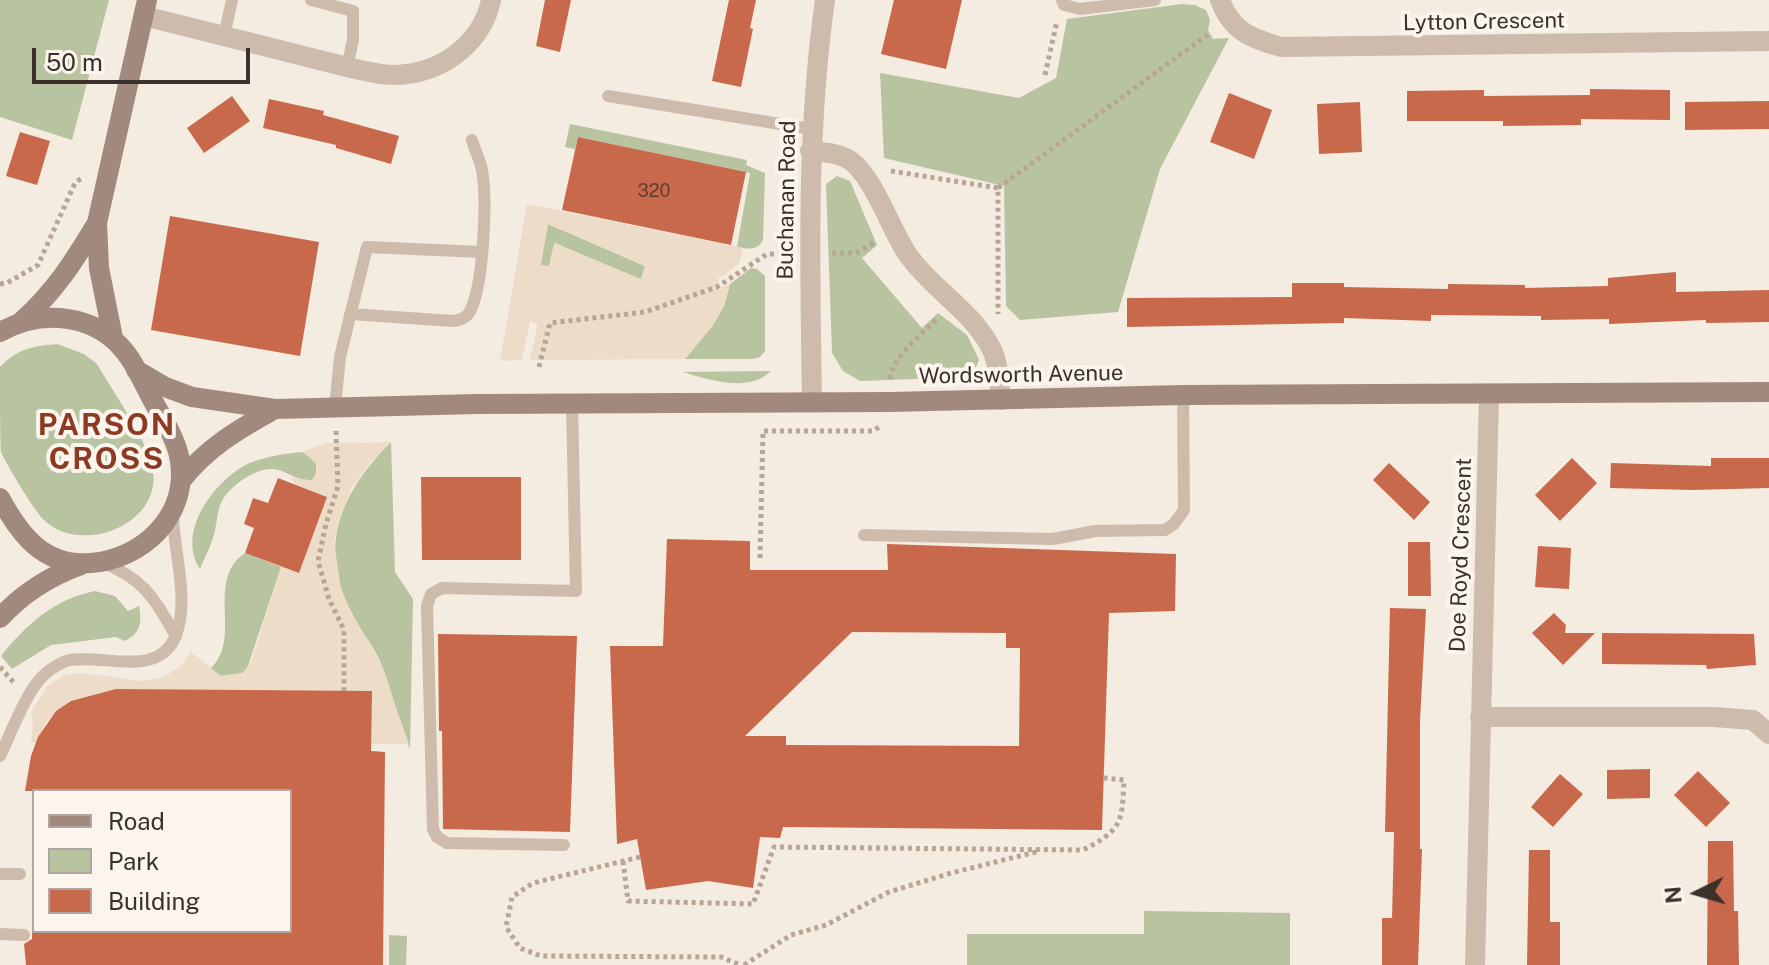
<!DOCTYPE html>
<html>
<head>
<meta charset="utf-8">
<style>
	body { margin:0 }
	#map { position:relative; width:1769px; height:965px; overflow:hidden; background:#f4ebe1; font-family:"Public Sans",sans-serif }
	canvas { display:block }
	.legend { position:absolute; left:32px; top:789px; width:260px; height:144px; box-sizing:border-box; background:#fbf5ee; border:2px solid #aea6a0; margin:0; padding:10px 14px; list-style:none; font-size:24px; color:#3b302b }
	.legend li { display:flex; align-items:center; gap:16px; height:40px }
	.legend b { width:40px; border:2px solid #aea6a0 }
	.north { position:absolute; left:1657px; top:853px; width:80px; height:80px; -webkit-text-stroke:6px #fbf5ee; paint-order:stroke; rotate:265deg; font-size:22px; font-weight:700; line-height:32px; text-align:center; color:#3b302b }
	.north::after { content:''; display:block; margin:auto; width:28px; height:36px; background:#3b302b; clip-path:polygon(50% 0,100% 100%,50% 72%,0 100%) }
	.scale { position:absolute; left:32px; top:48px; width:218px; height:36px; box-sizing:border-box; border:4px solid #3b302b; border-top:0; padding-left:10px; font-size:24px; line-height:28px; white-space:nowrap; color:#3b302b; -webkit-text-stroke:6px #fbf5ee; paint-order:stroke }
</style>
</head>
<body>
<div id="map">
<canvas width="1769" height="965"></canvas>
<ul class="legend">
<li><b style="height:10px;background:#a18a7d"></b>Road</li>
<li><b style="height:22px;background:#b8c4a0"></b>Park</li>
<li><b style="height:22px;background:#c8694b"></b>Building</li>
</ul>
<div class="north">N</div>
<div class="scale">50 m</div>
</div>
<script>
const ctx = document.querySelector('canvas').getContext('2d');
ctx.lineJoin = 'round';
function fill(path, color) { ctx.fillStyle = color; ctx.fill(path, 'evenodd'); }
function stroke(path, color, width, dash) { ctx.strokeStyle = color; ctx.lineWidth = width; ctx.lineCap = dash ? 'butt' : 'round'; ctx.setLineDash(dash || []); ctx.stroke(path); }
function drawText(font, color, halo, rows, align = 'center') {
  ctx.font = font + ' "Public Sans",sans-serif'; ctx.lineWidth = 8; ctx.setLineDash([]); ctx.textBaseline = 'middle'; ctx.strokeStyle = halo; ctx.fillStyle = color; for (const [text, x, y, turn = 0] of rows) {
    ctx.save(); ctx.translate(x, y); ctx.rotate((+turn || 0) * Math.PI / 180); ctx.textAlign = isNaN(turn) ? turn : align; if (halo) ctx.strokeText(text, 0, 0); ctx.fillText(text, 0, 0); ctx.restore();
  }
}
fill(new Path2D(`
	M0 0H109L72 140 0 117Z
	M1182 4 1195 5 1206 10 1210 20 1208 30 1213 39 1229 38 1160 169 1118 312 1020 320 1006 306 1004 186 884 158 880 73 1019 98 1056 78 1067 19Z
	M570 124 747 160 746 165 765 173 763 240C757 251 749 249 737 247L750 173 578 137 575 149 565 147Z
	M837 176 850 181 877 245 862 258 922 328 938 313 967 335 979 360 972 377 860 381 843 371 832 353 826 184Z
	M548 224 645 266 641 280 555 243 549 267 540 265Z
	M751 268 757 269 765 276V351L760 357 753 359H685L713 325 724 306 730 284Z
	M57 344 84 354 97 364C113 392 149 442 153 471 161 526 79 556 43 519 34 510 6 464 1 452 0 437 0 386 0 367 17 349 33 346 57 344Z
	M771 371C750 393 708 380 683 372Z
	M391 442 395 572 413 599 410 749C398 721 392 690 380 661 372 644 360 630 352 613 316 546 342 491 391 442Z
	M303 452 316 463V474L312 480C294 481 284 468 271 469 254 469 228 487 221 503 217 512 217 524 214 534 211 546 205 557 200 569 177 533 211 486 242 467 259 457 283 454 303 452Z
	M245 553 281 567 247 669 242 673 221 676 210 669C244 639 204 581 245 553Z
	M95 591 115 596 128 611 139 606C142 622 141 633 125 641L116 637 51 645 12 669 1 656C27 624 54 599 95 591Z
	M1144 911 1290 913V965H967V934H1144Z
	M389 935 407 936 406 965H389Z`), '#b8c4a0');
fill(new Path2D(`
	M527 204 743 248 739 264 718 279 717 290 730 284 724 306 713 325 685 359 530 360 538 324 530 321 522 360 500 361ZM548 224 645 266 641 279 554 243 549 266 541 265Z
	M391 442 371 462 352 487 339 519 334 541 341 590 352 614 380 662 409 744H371L71 701 56 711 46 722 36 743 31 742 33 721 31 713 47 686 67 674 84 673 140 681 164 677 183 664 191 652 221 676 243 673 252 660 281 567 299 573 327 497 295 484 290 477 308 480H312L316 474V463L303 452 325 443Z`), '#ecdcc8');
fill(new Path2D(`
	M545 0H571L560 52 536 46Z
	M729 0H756L750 28 753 29 741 87 712 81Z
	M894 0H962L946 69 881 54Z
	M1590 89 1670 90V120L1581 119V125L1503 126V121H1407V91L1484 90V96L1590 95Z
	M1229 93 1272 110 1254 159 1210 142Z
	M232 96 250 121 204 153 187 128Z
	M269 99 324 111 323 115 399 136 391 164 336 148V145L263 128Z
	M1769 101V129L1685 130V102Z
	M1360 102 1362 152 1319 154 1317 104Z
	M20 132 50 141 37 185 6 176Z
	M578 137 746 172 731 245 562 210Z
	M170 216 319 242 300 356 151 330Z
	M1676 272V292L1769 290V322L1706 323V320L1609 324V319L1541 320V316L1431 315V321L1344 318V323L1127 327V298L1292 297V283H1344V287L1448 289V284L1525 285V288L1608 286V278Z
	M1572 458 1597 483 1560 521 1535 495Z
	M1711 458H1769V488L1693 490 1610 488 1611 463 1711 466Z
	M1389 463 1430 502 1414 520 1373 480Z
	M421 477H521V560H422Z
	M278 478 327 497 299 573 245 553 254 528 244 524 253 498 268 503Z
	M667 539 750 541V570H888L887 544 1176 554 1175 611 1109 613 1102 830 783 827 780 838 760 837 753 888 708 881 646 890 637 839 617 844 610 646H663ZM852 632 1006 633V648H1020L1019 746 786 745V736H745Z
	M1408 542H1430L1431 596H1408Z
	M1538 546 1571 548 1569 589 1535 587Z
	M1390 608 1426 609 1420 721V849H1422L1418 965H1382V918H1392L1393 878 1394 832H1385Z
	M1554 613 1566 625 1565 633H1595L1563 665 1532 633Z
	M1602 633 1754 634 1756 665 1707 669 1706 665 1602 664Z
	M438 634 577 636 570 832 443 829 442 731H439Z
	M116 689 372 691 371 751 385 752 383 965H26L24 944 32 939V931H290V791H25L31 756 38 737 56 711 71 701Z
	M1650 769V798L1607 799V770Z
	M1698 771 1730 803 1706 827 1674 795Z
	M1560 774 1583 794 1553 827 1531 807Z
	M1708 841H1733L1734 911H1738L1739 965H1707Z
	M1529 850H1550V922H1560V965H1527Z`), '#c8694b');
stroke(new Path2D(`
	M1045 75 1057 21
	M891 171 998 188V314
	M998 188 1210 33
	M832 253H856L875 242
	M0 284 7 283 38 265 75 183 83 177
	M539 367 550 323 645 312 717 287 767 254H786
	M890 379C892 357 922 334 937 319
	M336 431 338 486 326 524 318 561 329 599 344 630V691
	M760 558 763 431H873L879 427
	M0 667 15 684
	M640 857 533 883 512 897 506 927 520 948 541 956 721 957 740 965
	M623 861 628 901 753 904 774 847 1083 850C1122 830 1122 823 1124 780L1104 778
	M744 965 791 935 826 925 889 892 951 873 1040 851`), '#b9a596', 5, [4, 4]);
stroke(new Path2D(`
	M311 0 353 11V40L347 67
	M1062 0 1064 5 1080 9 1155 0
	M224 36 232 0
	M608 96 811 129
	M350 314 453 321C459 320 465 319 469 313 484 288 487 199 482 170 480 160 475 150 472 140
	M335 407 340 357 367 247 481 252
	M864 535 1053 539 1095 531 1165 530 1174 524 1184 510 1183 395
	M102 562C145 580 153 597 176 636
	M0 756C11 734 26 691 44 675 50 669 63 661 70 660 105 654 159 679 176 635 190 598 173 551 173 513
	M564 845 447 843 437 837 433 829 427 606 431 594 442 588 576 591 572 403
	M0 874H20
	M0 934 24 935`), '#cdbbac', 12);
stroke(new Path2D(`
	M1220 0C1232 32 1251 38 1281 47L1769 41
	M144 16 351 68C369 72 388 77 407 74 447 69 483 40 491 0
	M810 151C823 152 840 153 851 161 874 178 891 230 908 255 932 289 970 309 990 346 999 361 999 383 1001 400
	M812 402C810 267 806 134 825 0
	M1480 717H1714L1753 720 1769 734
	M1475 965 1489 395`), '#cdbbac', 20);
stroke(new Path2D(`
	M21 322C55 291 73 263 97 223
	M0 332C42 309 95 313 126 353 137 367 144 385 153 401 163 419 177 440 180 461 188 516 143 559 91 563 44 567 20 535 0 498
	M113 338 99 268 97 223 147 0
	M136 370 165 387 192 397 275 409 477 404 890 402 1183 395 1769 392
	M181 481C206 448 239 429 275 409
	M0 618C22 594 50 576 81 565`), '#a18a7d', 20);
drawText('18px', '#5e3e33', null, [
	["320",654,191]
]);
drawText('22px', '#3b302b', '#fbf5ee', [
	["Lytton Crescent",1484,22,-1],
	["Buchanan Road",787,200,-89],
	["Wordsworth Avenue",1021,375,-1],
	["Doe Royd Crescent",1461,555,-88]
]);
ctx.letterSpacing = '2px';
drawText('bold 30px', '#8c3b22', '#fbf5ee', [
	["PARSON",107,426],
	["CROSS",107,460]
]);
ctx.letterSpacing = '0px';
</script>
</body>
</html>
